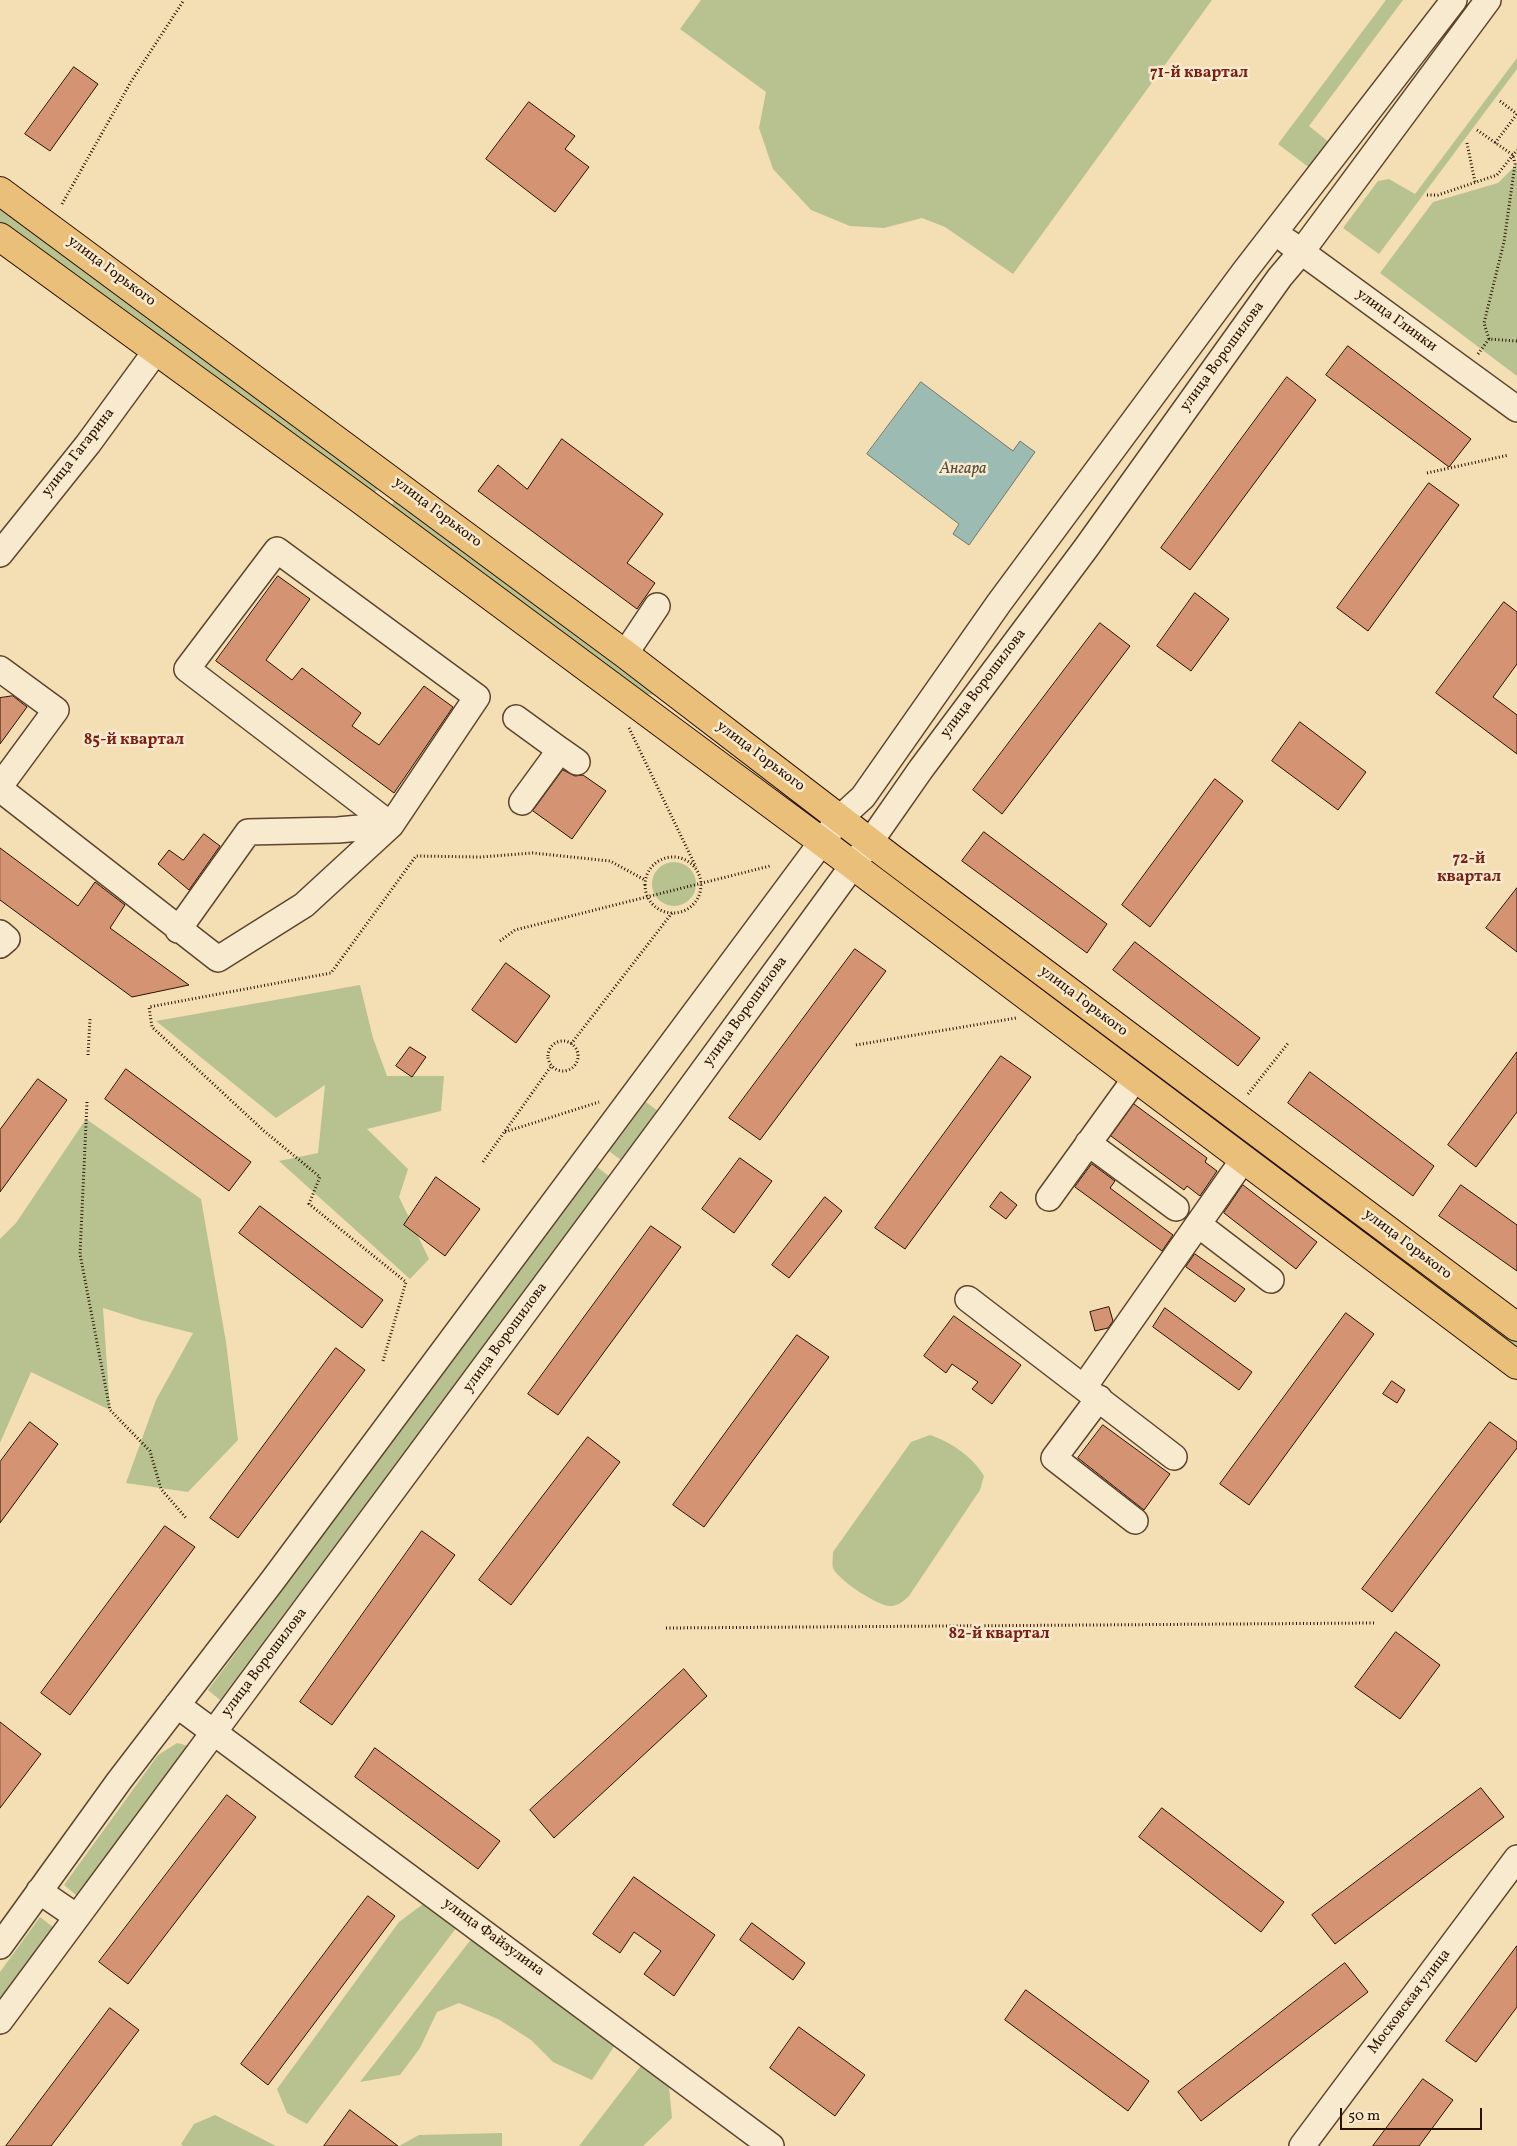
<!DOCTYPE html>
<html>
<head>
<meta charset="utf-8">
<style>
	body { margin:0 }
	#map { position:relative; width:1517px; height:2146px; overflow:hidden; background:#f4deb4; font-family:Vollkorn,serif }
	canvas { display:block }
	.scale { position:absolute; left:1340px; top:2108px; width:142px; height:22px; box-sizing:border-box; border:2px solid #2b1200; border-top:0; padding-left:6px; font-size:15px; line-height:18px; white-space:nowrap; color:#2b1200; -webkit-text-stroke:4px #f8eace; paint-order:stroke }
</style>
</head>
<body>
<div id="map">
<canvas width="1517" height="2146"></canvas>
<div class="scale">50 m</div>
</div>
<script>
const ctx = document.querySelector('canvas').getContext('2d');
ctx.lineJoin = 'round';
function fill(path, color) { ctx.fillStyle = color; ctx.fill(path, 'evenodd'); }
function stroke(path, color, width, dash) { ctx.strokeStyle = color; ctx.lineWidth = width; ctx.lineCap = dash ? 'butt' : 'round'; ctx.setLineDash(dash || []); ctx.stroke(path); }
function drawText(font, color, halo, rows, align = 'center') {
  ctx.font = font + ' Vollkorn,serif'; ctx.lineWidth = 5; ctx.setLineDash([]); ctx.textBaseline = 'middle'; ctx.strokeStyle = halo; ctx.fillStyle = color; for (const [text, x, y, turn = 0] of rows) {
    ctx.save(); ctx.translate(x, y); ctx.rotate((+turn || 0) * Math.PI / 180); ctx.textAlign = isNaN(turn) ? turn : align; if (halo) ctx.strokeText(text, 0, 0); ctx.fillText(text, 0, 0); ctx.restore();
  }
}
fill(new Path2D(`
	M701 0H1212L1013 274 945 227 922 218 884 228 850 226 811 210 773 169 759 128 766 92 680 29Z
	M1386 0H1403L1309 126 1330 143 1311 169 1278 144Z
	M1517 58V69L1379 254 1343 228 1378 181 1389 179 1415 194Z
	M1517 164V376L1380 273 1433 202 1498 183Z
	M0 204 381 484 371 498 0 225Z
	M398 496 659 696 637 692 388 510Z
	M652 884a22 22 0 1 1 44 0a22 22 0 1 1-44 0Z
	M360 985 373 1038 387 1076H444L441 1111 367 1129 408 1169 399 1197 429 1259 410 1279 279 1161 318 1153 325 1085 276 1118 156 1021Z
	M646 1102 658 1111 621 1160 609 1151Z
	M86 1119 201 1199 226 1342 238 1440 188 1492 126 1483 156 1400 193 1333 141 1320 103 1308 110 1410 31 1372 0 1443V1239L16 1223Z
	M1239 1132 1517 1337V1352L1232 1140Z
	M597 1167 609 1176 220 1700 208 1690Z
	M930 1435C951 1442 973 1457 984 1476L980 1490 909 1596C904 1601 899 1605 892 1606 880 1608 838 1580 833 1568 832 1564 833 1557 833 1552L911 1442Z
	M177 1743 189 1746 76 1895 64 1885 158 1755Z
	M423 1904 460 1923 307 2124 287 2113 277 2089 399 1922Z
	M40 1917 53 1927 0 1999V1972Z
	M476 1933 619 2039 592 2080 553 2062 531 2040 498 2019 459 2003 437 2012 420 2048 400 2075 360 2082Z
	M643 2063 668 2076 672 2118 643 2146H579Z
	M215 2115 276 2146H183L181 2144 194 2124Z
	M502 2133V2146H399L419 2135Z`), '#b8c290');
const water = new Path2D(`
	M921 382 1013 451 1020 441 1035 452 969 545 953 534 959 524 867 454Z`);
fill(water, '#9cbbb2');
stroke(water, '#6f776b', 1);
const building = new Path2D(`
	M74 67 98 84 50 151 25 134Z
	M529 102 575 136 565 149 589 167 555 212 486 159Z
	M1348 346 1471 439 1449 467 1326 375Z
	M1287 377 1316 400 1190 570 1161 548Z
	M562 439 663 514 627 563 655 583 637 609 478 491 498 465 527 489Z
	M1429 483 1459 505 1368 631 1337 608Z
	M278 576 310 599 266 660 292 680 302 668 361 713 352 726 379 745 424 686 453 707 394 793 216 661Z
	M1195 593 1229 619 1191 671 1157 646Z
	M1504 602 1517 612V664L1493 697 1517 715V754L1436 693Z
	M1100 623 1130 646 1002 814 973 790Z
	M13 696 27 707 0 744V698Z
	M1300 722 1366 772 1338 810 1272 761Z
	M563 770 575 776 583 775 606 791 572 839 533 811Z
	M1215 779 1243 801 1150 927 1122 905Z
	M984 832 1107 924 1087 953 962 861Z
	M204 834 220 846 189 890 158 864 169 850 183 860Z
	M0 848 78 906 95 882 125 905 110 928 189 985 132 997 0 900Z
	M1517 888V952L1486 928Z
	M1135 942 1260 1038 1238 1066 1113 970Z
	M855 949 886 971 760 1140 729 1118Z
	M506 963 550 996 516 1043 472 1010Z
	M410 1047 426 1057 412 1077 396 1066Z
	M1517 1052V1112L1476 1167 1448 1145Z
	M1001 1056 1031 1077 905 1249 875 1228Z
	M126 1069 251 1162 229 1191 105 1099Z
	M1310 1072 1434 1166 1413 1196 1288 1103Z
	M38 1079 67 1100 0 1192V1130Z
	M1134 1104 1207 1158 1205 1162 1217 1171 1200 1196 1187 1186 1184 1190 1111 1136Z
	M740 1158 772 1181 734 1233 702 1209Z
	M1092 1164 1115 1181 1110 1188 1173 1235 1162 1251 1075 1187Z
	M436 1177 480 1209 445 1256 404 1225Z
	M1243 1185 1317 1242 1296 1269 1224 1213Z
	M1461 1185 1517 1225V1271L1439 1216Z
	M1001 1192 1017 1205 1006 1219 990 1207Z
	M825 1197 842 1211 789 1278 772 1265Z
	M260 1206 383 1300 362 1328 239 1233Z
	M651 1226 681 1247 558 1415 528 1394Z
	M1195 1254 1245 1289 1235 1302 1186 1267Z
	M1109 1307 1113 1321 1108 1328 1095 1331 1090 1312Z
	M1165 1308 1252 1372 1239 1390 1153 1327Z
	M1346 1313 1374 1334 1249 1505 1220 1484Z
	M954 1316 1021 1365 992 1404 972 1389 978 1382 952 1364 946 1373 924 1356Z
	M797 1335 829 1357 704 1527 673 1505Z
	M336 1348 365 1370 238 1538 210 1518Z
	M1392 1381 1405 1390 1397 1403 1383 1394Z
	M30 1422 58 1444 0 1523V1462Z
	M1490 1422 1517 1442V1448L1392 1612 1362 1589Z
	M1103 1425 1170 1474 1144 1510 1078 1458Z
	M588 1437 620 1462 511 1605 479 1580Z
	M165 1526 195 1547 70 1715 41 1693Z
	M422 1531 455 1555 332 1725 300 1702Z
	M1396 1632 1440 1665 1400 1719 1355 1687Z
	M684 1669 707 1696 554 1838 530 1810Z
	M0 1722 41 1754 0 1808Z
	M375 1748 500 1841 478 1869 355 1777Z
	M1481 1788 1504 1817 1335 1944 1312 1915Z
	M227 1795 256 1817 128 1984 99 1962Z
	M1162 1808 1284 1902 1261 1932 1139 1837Z
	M634 1877 715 1935 674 1996 644 1974 661 1951 634 1932 620 1953 593 1934Z
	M368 1896 395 1916 268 2085 241 2064Z
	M752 1923 805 1963 793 1980 740 1940Z
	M1517 1946V2007L1476 2062 1446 2041Z
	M1345 1963 1368 1992 1201 2121 1178 2092Z
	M1026 1990 1149 2081 1128 2111 1005 2020Z
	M110 2008 139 2030 51 2146H6Z
	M799 2027 865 2075 835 2116 770 2068Z
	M1423 2079 1453 2100 1419 2146H1373Z
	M350 2110 398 2146H324Z`);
fill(building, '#d49474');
stroke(building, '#2b1200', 1);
const minor = new Path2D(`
	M1288 242 1517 409
	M0 554 88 444 156 351
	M625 654 657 606
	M0 669 56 710 0 786
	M516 718 560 750 522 802
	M560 750 577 762
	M0 789 218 959 304 905 391 825 477 697 277 550 187 669 391 825
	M178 930 248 832 338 830 391 825
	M0 933 7 939 0 945
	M1088 1143 1176 1208
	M1049 1198 1135 1079
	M1199 1225 1271 1280
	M968 1299 1174 1457
	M1084 1387 1243 1160
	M1099 1398 1054 1458 1135 1521
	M177 1705 771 2146
	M39 1891 77 1917
	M0 1946 119 1781 273 1580 827 835 840 818 863 797 999 603 1244 272 1454 0
	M0 2021 673 1112 870 842 921 769 1086 548 1280 277 1302 251 1488 0
	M1302 2146 1517 1858`);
const major = new Path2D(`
	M0 191 625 654 891 858 1517 1327
	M0 237 361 500 822 842 1517 1365`);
stroke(minor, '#5d452d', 28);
stroke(major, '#2b1200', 30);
stroke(new Path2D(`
	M1500 101 1517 114
	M1477 130 1513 155 1515 164 1504 242 1484 323 1489 339
	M1467 143 1475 182
	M1495 143 1517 114
	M1427 195H1438L1497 175 1517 150
	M62 204 132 80 184 0
	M1478 354 1489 339 1517 341
	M1427 473 1509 455
	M629 728 696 867
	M645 885a28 28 0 1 1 56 0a28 28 0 1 1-56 0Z
	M500 941 515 930 770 866
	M548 1056a15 15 0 1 1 30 0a15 15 0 1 1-30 0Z
	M571 1044 672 913
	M856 1045 1016 1018
	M88 1055 90 1019
	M1248 1094 1289 1042
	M87 1102 80 1254 110 1410 150 1451 161 1489 186 1518
	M505 1132 599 1102
	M483 1162 552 1065
	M383 1361 406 1282 309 1204 320 1177 264 1131 152 1027 149 1007 331 973 416 856 480 857 533 853 610 861 645 880
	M666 1628 1374 1623`), '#2b1200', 3, [1, 2.5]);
stroke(minor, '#f8eace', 25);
stroke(major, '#eabf7a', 28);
drawText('15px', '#2b1200', '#f8eace', [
	["улица Горького",111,272,37],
	["улица Глинки",1396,321,36],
	["улица Ворошилова",1223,357,-54],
	["улица Гагарина",79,453,-52],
	["улица Горького",437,513,37],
	["улица Ворошилова",984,684,-53],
	["улица Горького",760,757,37],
	["улица Горького",1083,1002,37],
	["улица Ворошилова",746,1012,-54],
	["улица Горького",1407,1245,37],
	["улица Ворошилова",506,1338,-54],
	["улица Ворошилова",265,1663,-53],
	["улица Файзулина",493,1938,36],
	["Московская улица",1410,2002,-53]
]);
drawText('bold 16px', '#7a1f14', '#f8eace', [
	["71-й квартал",1199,74],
	["85-й квартал",134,741],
	["72-й",1469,860],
	["квартал",1469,878],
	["82-й квартал",999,1635]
]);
drawText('italic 16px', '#534d3e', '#f8eace', [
	["Ангара",963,470]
]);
</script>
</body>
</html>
